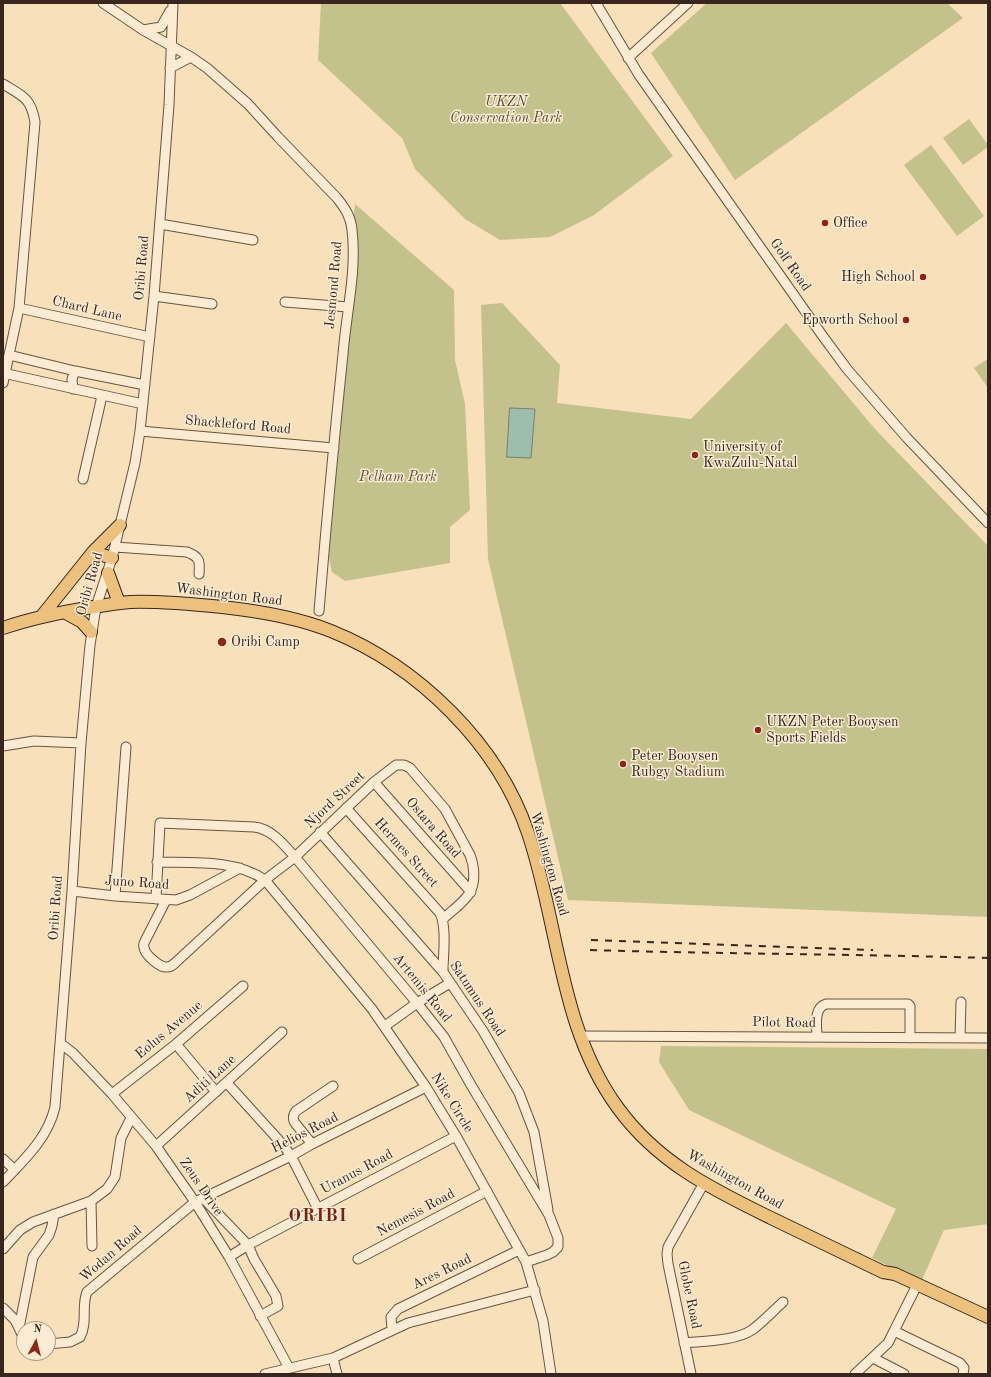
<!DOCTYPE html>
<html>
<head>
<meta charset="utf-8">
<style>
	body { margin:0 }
	#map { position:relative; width:991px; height:1377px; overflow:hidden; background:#f8e0ba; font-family:"Old Standard TT",serif }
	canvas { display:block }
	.frame { position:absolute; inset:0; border:4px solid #37251e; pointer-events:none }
	.north { position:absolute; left:16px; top:1321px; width:40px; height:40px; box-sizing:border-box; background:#faebd2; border:1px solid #ac9c8a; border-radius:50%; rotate:7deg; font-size:11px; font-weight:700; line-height:16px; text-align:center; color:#37251e }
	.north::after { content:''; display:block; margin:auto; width:14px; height:18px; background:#8f2418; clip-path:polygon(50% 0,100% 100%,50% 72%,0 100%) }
</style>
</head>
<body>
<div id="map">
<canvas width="991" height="1377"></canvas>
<div class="frame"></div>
<div class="north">N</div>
</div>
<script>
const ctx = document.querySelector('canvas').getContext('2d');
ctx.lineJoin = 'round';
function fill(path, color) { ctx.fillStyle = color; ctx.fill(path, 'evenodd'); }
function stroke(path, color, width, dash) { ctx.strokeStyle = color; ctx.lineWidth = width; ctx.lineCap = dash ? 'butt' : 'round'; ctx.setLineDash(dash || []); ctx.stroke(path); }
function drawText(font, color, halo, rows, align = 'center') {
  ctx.font = font + ' "Old Standard TT",serif'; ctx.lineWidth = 3; ctx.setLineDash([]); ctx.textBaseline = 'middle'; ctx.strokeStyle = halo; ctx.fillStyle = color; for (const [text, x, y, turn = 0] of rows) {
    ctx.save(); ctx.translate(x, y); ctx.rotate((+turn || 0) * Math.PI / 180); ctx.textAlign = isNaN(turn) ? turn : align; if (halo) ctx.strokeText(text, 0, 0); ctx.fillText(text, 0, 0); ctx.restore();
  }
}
fill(new Path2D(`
	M321 3H560L673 156 594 215 550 237 500 240 465 219 415 169 402 138 318 60Z
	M707 3H947L963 18 735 180 651 53Z
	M969 119 988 145V147L963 165 943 138Z
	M931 145 984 216 957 236 904 165Z
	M355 204 454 290 455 360 465 404 470 510 450 527V563L345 581 332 572 323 531 336 381Z
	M502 303 560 365 557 403 691 419 786 323 875 429 988 546V917L568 900 488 559 481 305Z
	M988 359V388L974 368Z
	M661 1046 988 1049V1224L944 1230 921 1282 872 1258 896 1209 689 1110 659 1062Z`), '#c3c18c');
const water = new Path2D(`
	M510 408 535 409 531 458 507 457Z`);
fill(water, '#9ebdad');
stroke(water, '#758074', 1);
const minor = new Path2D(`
	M103 3 143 30 191 57 207 68 248 104 278 137 337 198C345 208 351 217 352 230 357 271 346 314 343 354 334 440 326 526 319 611
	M596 3 639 75 822 335 847 369 907 438 988 523
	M143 30 161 27 170 11
	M628 58 688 3
	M170 68 191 57
	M3 84C23 96 31 98 35 122L19 308 3 383
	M160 224 253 240
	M154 296 212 304
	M285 302 348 307
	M19 308 150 337
	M9 355 75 371 145 385
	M3 373 143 404
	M73 389 72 379 75 371
	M140 431 334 448
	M83 479 102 396
	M115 547 187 552C200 557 200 561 199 574
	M3 746 34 741 81 743
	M374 782 471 892
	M346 808 440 913C447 928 443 955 443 972
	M320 832 443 972 483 1031 519 1093 534 1132 548 1210
	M157 862C193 863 235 859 265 880L372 1009 426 1087 456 1136 526 1262 543 1321 551 1374
	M72 891 115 896 176 900 190 895 240 868
	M115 896 126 747
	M156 899 160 823 254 827C272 829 283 844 295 857L417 1003 444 1037 471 1085 549 1215 558 1238V1247L553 1252 547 1255 526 1262
	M166 900 145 941C144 943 143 946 144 947 144 954 160 968 167 967 170 967 173 965 175 963L265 880 295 857 374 782 396 765H404L410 768 445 809 470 855C474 865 476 881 470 892 466 901 450 912 443 919
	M385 1026 417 1003 450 983
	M580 1036 988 1038
	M817 1037C817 1027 813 1008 826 1004H908L910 1006V1038
	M960 1038 961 1002
	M60 1043 73 1053 112 1094 156 1146 195 1202 229 1257 289 1368
	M176 1044 216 1092
	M227 1083 284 1146 291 1156 318 1209
	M112 1094 176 1044 243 986
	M312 1144 295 1123C292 1118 293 1115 296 1111L333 1086
	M156 1146 282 1032
	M3 1159 15 1170
	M3 1182C24 1160 48 1138 55 1107L72 891 81 743 90 645 96 607 112 558 135 463 140 431 154 296 169 105 173 3
	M203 1198 248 1245 254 1259 276 1296 278 1306 260 1316
	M92 1246 91 1201 107 1189 115 1177 121 1138 131 1118
	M3 1249 20 1230 33 1222 91 1201
	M229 1257 248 1245 456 1136
	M358 1259 487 1191
	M3 1308 15 1320 19 1328 24 1339
	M19 1328 33 1257 49 1235 52 1226 54 1214
	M392 1329 391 1317 398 1309 519 1250
	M894 1331 960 1363 964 1368 963 1374
	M684 1343C705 1341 735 1341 752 1330 763 1322 773 1311 783 1302
	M48 1344 70 1342 80 1337C88 1323 81 1306 87 1292L195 1202 291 1156 312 1144 426 1087
	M333 1358 337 1374
	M873 1358 904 1374
	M265 1374 333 1358 408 1323 535 1290
	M691 1374 668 1264 667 1254 668 1247 704 1183
	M855 1374 888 1343 917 1285`);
const major = new Path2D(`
	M93 552 112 558
	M108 573 119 603
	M64 612 82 622 91 632
	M41 617 93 552 120 525
	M3 628C32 618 62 612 93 607 105 605 117 603 130 602 161 601 192 604 222 607 259 611 296 617 331 631 418 666 498 744 528 833 559 924 559 1028 618 1108 658 1163 712 1189 771 1218 809 1236 846 1254 883 1272L895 1274 988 1317`);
stroke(minor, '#675445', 11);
stroke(major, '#37251e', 14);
stroke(minor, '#faebd2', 9);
stroke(major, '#ecc07d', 12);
stroke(new Path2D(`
	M591 940 873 950
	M590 950C723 954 855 954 988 958`), '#37251e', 2, [7, 7]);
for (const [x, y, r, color] of [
	[825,223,4,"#8f2418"],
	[923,277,4,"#8f2418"],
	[906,320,4,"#8f2418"],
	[695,455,4,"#8f2418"],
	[222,642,5,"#8f2418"],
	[758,730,4,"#8f2418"],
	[623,764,4,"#8f2418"]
]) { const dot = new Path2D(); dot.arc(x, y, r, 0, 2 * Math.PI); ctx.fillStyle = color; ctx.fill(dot); stroke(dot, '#faebd2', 1.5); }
drawText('italic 14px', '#5a4c3a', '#faebd2', [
	["UKZN",506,102],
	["Conservation Park",506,118],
	["Pelham Park",398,477]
]);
drawText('14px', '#37251e', '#faebd2', [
	["Office",833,223],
	["High School",915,277,"right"],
	["Epworth School",898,320,"right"],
	["University of",703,447],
	["KwaZulu-Natal",703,463],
	["Oribi Camp",231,642],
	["UKZN Peter Booysen",766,722],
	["Sports Fields",766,738],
	["Peter Booysen",631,756],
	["Rubgy Stadium",631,772]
], 'left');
drawText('14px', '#37251e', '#faebd2', [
	["Golf Road",790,265,55],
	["Oribi Road",142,268,-85],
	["Jesmond Road",334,285,-85],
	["Chard Lane",87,309,13],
	["Shackleford Road",238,425,5],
	["Oribi Road",90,584,-74],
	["Washington Road",229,595,7],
	["Njord Street",335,800,-43],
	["Ostara Road",433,828,49],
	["Hermes Street",406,853,48],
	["Washington Road",549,864,74],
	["Juno Road",137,883,4],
	["Oribi Road",56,908,-86],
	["Artemis Road",422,988,51],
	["Satumus Road",477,999,56],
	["Pilot Road",784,1023,1],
	["Eolus Avenue",169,1030,-40],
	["Aditi Lane",210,1079,-42],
	["Nike Circle",452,1103,58],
	["Helios Road",305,1133,-27],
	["Uranus Road",357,1172,-28],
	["Washington Road",735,1180,29],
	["Zeus Drive",201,1187,56],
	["Nemesis Road",416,1213,-28],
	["Wodan Road",111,1254,-41],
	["Ares Road",442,1272,-26],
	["Globe Road",689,1295,78]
]);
ctx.letterSpacing = '1px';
drawText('bold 18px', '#7a1f14', '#faebd2', [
	["ORIBI",318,1216]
]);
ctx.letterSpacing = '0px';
</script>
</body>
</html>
